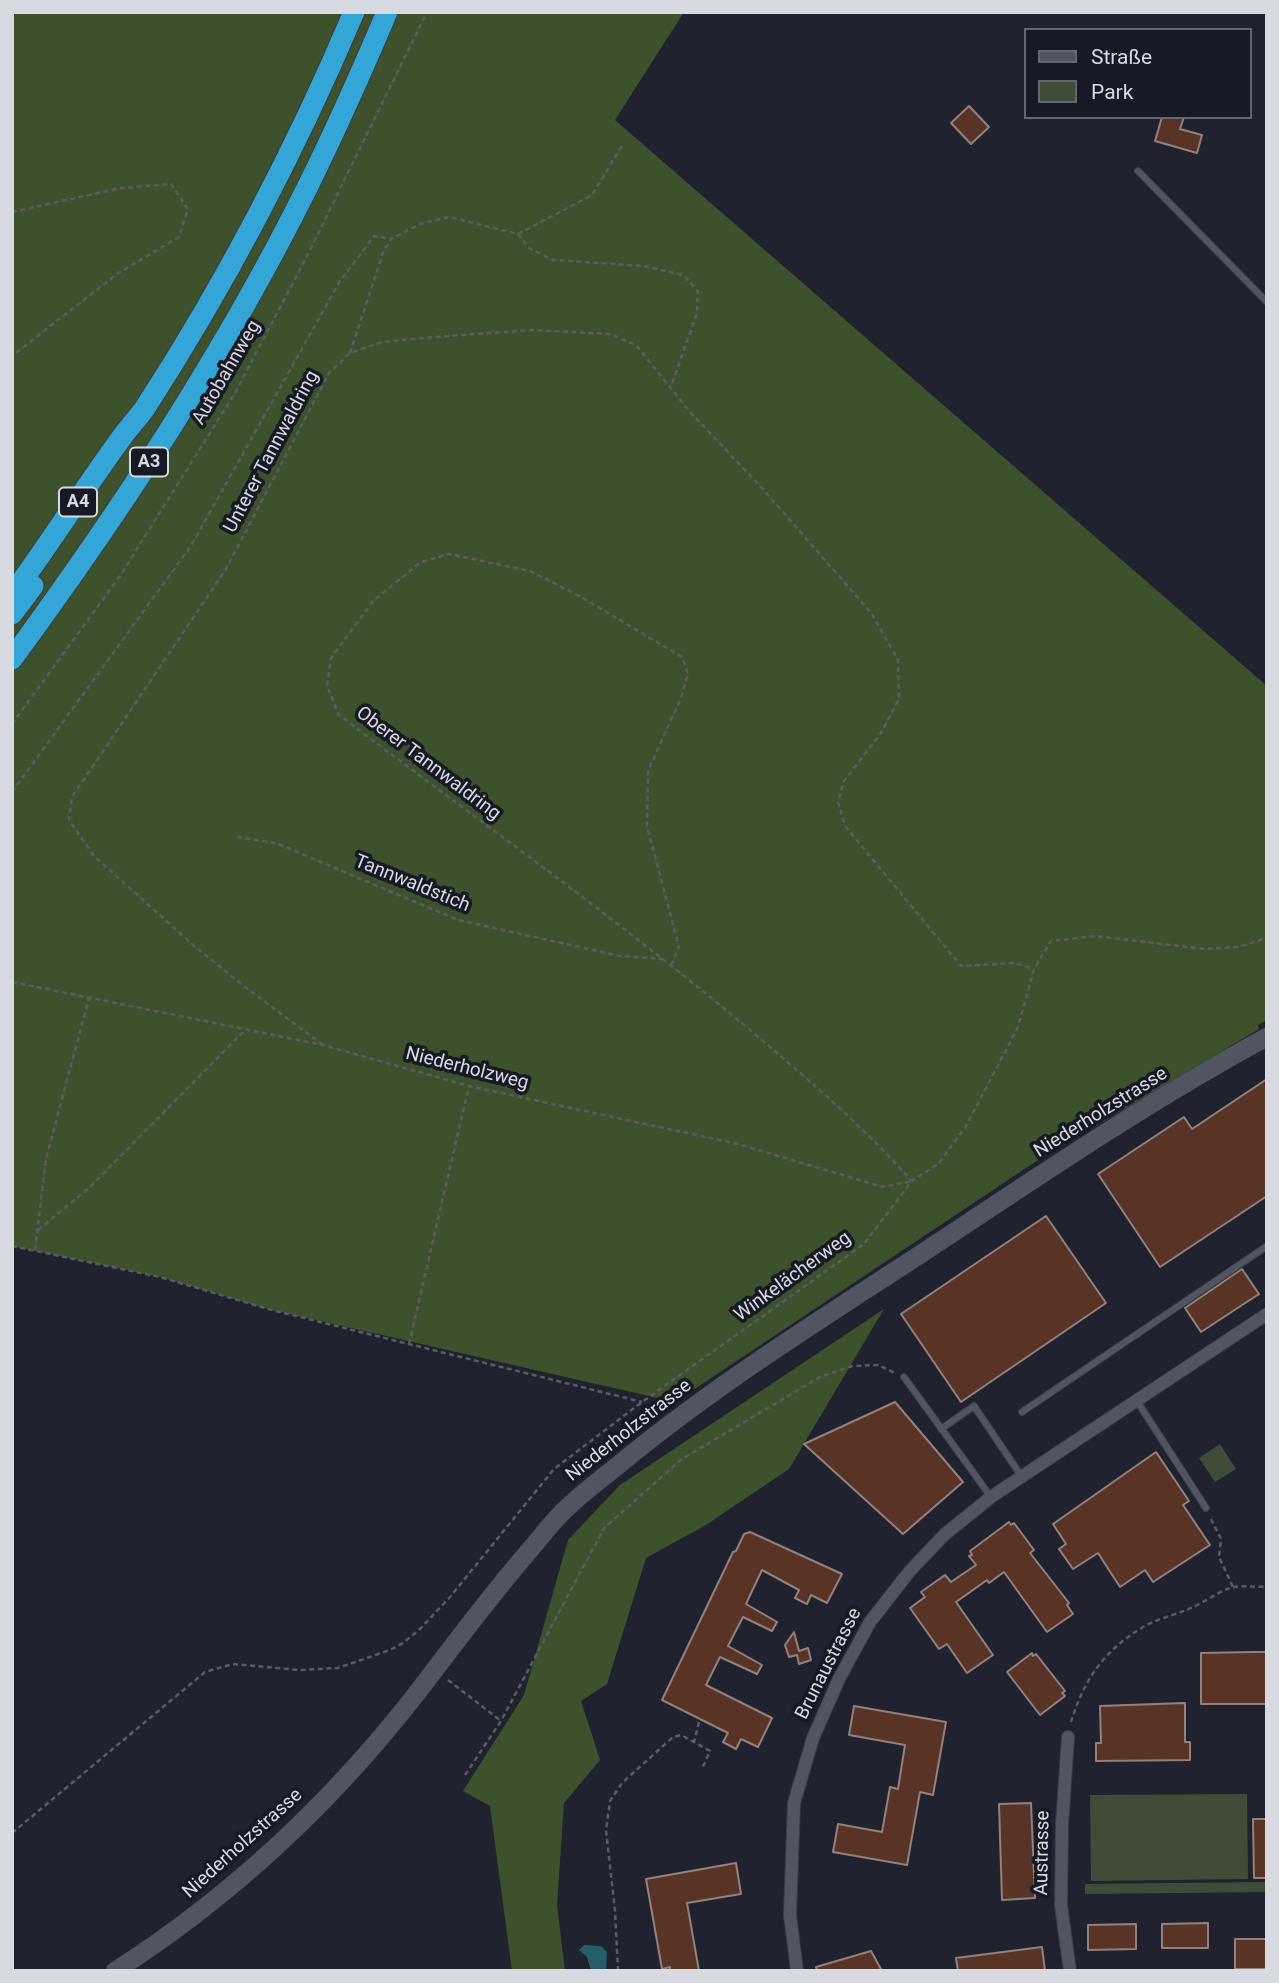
<!DOCTYPE html>
<html>
<head>
<meta charset="utf-8">
<style>
	body { margin:0 }
	#map { position:relative; width:1279px; height:1983px; overflow:hidden; background:#20232f; font-family:Roboto,sans-serif }
	canvas { display:block }
	.frame { position:absolute; inset:0; border:14px solid #d8dae2; pointer-events:none }
	.legend { position:absolute; left:1024px; top:28px; width:228px; height:91px; box-sizing:border-box; background:#171925; border:2px solid #646671; margin:0; padding:9px 12px; list-style:none; font-size:21px; color:#d8dae2 }
	.legend li { display:flex; align-items:center; gap:14px; height:35px }
	.legend b { width:35px; border:2px solid #646671 }
</style>
</head>
<body>
<div id="map">
<canvas width="1279" height="1983"></canvas>
<div class="frame"></div>
<ul class="legend">
<li><b style="height:9px;background:#515461"></b>Straße</li>
<li><b style="height:19px;background:#3f4c37"></b>Park</li>
</ul>
</div>
<script>
const ctx = document.querySelector('canvas').getContext('2d');
ctx.lineJoin = 'round';
function fill(path, color) { ctx.fillStyle = color; ctx.fill(path, 'evenodd'); }
function stroke(path, color, width, dash) { ctx.strokeStyle = color; ctx.lineWidth = width; ctx.lineCap = dash ? 'butt' : 'round'; ctx.setLineDash(dash || []); ctx.stroke(path); }
function drawText(font, color, halo, rows, align = 'center') {
  ctx.font = font + ' Roboto,sans-serif'; ctx.lineWidth = 7; ctx.setLineDash([]); ctx.textBaseline = 'middle'; ctx.strokeStyle = halo; ctx.fillStyle = color; for (const [text, x, y, turn = 0] of rows) {
    ctx.save(); ctx.translate(x, y); ctx.rotate((+turn || 0) * Math.PI / 180); ctx.textAlign = isNaN(turn) ? turn : align; if (halo) ctx.strokeText(text, 0, 0); ctx.fillText(text, 0, 0); ctx.restore();
  }
}
fill(new Path2D(`
	M1220 1444 1236 1469 1215 1482 1199 1458Z
	M1247 1794 1248 1879 1091 1881 1090 1795Z
	M1267 1882V1892L1085 1894V1884Z`), '#3f4c37');
fill(new Path2D(`
	M12 12H684L615 120 1267 686V1020L1258 1025 1259 1029 1032 1164 675 1402 268 1309 160 1277 12 1246Z
	M884 1309 789 1469 706 1525 646 1558 607 1684 581 1701 600 1760 564 1803 557 1905 565 1971H512L490 1806 463 1791 524 1695 568 1540 620 1485Z`), '#3d512d');
fill(new Path2D(`
	M584 1945 601 1946 607 1952 606 1971H591L587 1957 579 1950Z`), '#255e69');
const building = new Path2D(`
	M969 106 989 127 971 144 951 123Z
	M1162 117H1184L1180 129 1202 135 1197 153 1155 141Z
	M1267 1079V1196L1160 1267 1098 1174 1184 1117 1192 1129Z
	M1046 1216 1106 1303 961 1402 901 1314Z
	M1242 1269 1259 1294 1201 1332 1185 1308Z
	M895 1402 963 1482 903 1534 804 1444Z
	M1156 1452 1189 1501 1183 1505 1210 1545 1153 1582 1145 1570 1120 1587 1098 1553 1073 1569 1059 1549 1066 1544 1053 1524Z
	M1009 1522 1011 1525 1014 1523 1034 1550 1030 1553 1069 1603 1067 1605 1073 1614 1047 1632 1004 1572 989 1583 987 1580 956 1602 993 1655 967 1673 947 1644 939 1649 910 1608 925 1597 921 1592 945 1575 951 1582 976 1565 969 1556 972 1555 970 1551Z
	M750 1532 842 1574 827 1603 811 1595 807 1604 795 1598 799 1590 762 1570 746 1604 777 1622 772 1631 743 1617 728 1646 762 1665 757 1674 720 1657 706 1685 772 1718 758 1747 741 1739 736 1749 723 1742 728 1733 662 1700 733 1552 736 1551 744 1534Z
	M794 1632 799 1651 808 1648 811 1660 799 1664 797 1655 789 1657 785 1645Z
	M1254 1652H1267V1704H1201V1653Z
	M1032 1653 1033 1656 1036 1654 1065 1691 1062 1693 1065 1696 1040 1715 1007 1672Z
	M1185 1703V1742H1190V1760L1096 1761V1743H1101L1100 1706Z
	M854 1706 946 1722 933 1795 920 1792 907 1865 833 1852 838 1824 882 1832 890 1787 898 1789 905 1745 849 1735Z
	M1031 1803 1035 1898 1002 1900 999 1804Z
	M1253 1819H1267V1878H1254Z
	M736 1863 741 1894 687 1903 699 1971H670V1967L662 1969 646 1879Z
	M1208 1923V1948H1162V1924Z
	M1136 1924V1949L1088 1950V1925Z
	M1235 1939H1267V1969H1235Z
	M1042 1947 1045 1971H958L956 1958Z
	M871 1951 882 1971H817L816 1967Z`);
fill(building, '#5a3327');
stroke(building, '#92817c', 2);
const service = new Path2D(`
	M1138 171 1267 302
	M904 1377 991 1497
	M1137 1401 1206 1508
	M1022 1412 1267 1246
	M941 1429 974 1406 1022 1477`);
const minor = new Path2D(`
	M1068 1737 1062 1825 1061 1905 1070 1971
	M797 1971 790 1915 794 1803 813 1738 839 1679 870 1622 909 1572 944 1535 991 1497 1267 1314`);
const secondary = new Path2D(`
	M115 1971C229 1898 329 1805 413 1698 451 1649 488 1598 529 1551 542 1536 554 1519 569 1506 587 1489 608 1474 627 1458 714 1387 810 1326 904 1265 1023 1187 1141 1105 1267 1037`);
const motorway = new Path2D(`
	M12 595C50 543 84 489 122 437 129 427 138 418 145 408 226 283 296 149 354 12
	M12 614 33 586
	M12 659C122 509 225 353 308 186 336 129 362 71 387 12`);
stroke(service, '#3b3d48', 8);
stroke(minor, '#3b3d48', 14);
stroke(secondary, '#3b3d48', 19);
stroke(motorway, '#3b3d48', 23);
stroke(new Path2D(`
	M12 212 121 188 171 184 188 209 179 237 117 274 12 356
	M518 234 529 248 553 260 644 266 683 275 698 291 697 313 671 387
	M350 353 384 250 391 239 420 224 449 217 518 234 592 195 623 144
	M12 724 120 576 235 393 307 256 427 12
	M12 792 191 546 340 281 374 236 391 239
	M237 837 276 843 458 920 620 956 664 959
	M671 965 679 947 647 826 648 771 681 698 688 674 682 657 583 598 530 571 449 554 421 562 373 601 331 658 327 686 339 715C470 814 605 910 732 1015 795 1068 856 1119 911 1180
	M12 982 323 1045 469 1086 738 1144 883 1187 912 1181
	M323 1045 245 987 192 944 94 856 69 820 72 797 226 569 329 373 350 353 382 342 434 337 532 330 610 334 636 345 690 412 761 487 872 614 898 660 899 699 881 733 844 781 838 802 845 826 961 966 1015 963 1034 969
	M38 1230 89 1188 246 1029
	M12 1246 160 1277 268 1309 642 1402
	M35 1250 46 1159 89 998
	M409 1344 469 1086
	M1211 1519 1221 1539 1219 1557 1233 1587
	M448 1680 501 1721
	M699 1722 694 1742 710 1751 702 1769
	M1071 1722C1084 1679 1105 1649 1145 1626 1159 1618 1176 1615 1191 1608 1203 1603 1222 1589 1234 1587 1245 1585 1256 1588 1267 1586
	M465 1775 501 1721 604 1528 682 1459 820 1377 852 1366 878 1365 895 1373
	M12 1833 205 1672 233 1664 299 1670 338 1668 390 1650 403 1643 420 1629 450 1597 554 1469 642 1402 864 1244 912 1181 939 1163 966 1126 1018 1027 1034 969 1051 941 1095 936 1205 949 1238 947 1267 938
	M618 1971 615 1911 606 1830 610 1801 622 1783 673 1737 681 1735 694 1742`), '#595b66', 2.5, [5, 3.5]);
stroke(service, '#515461', 6);
stroke(minor, '#515461', 12);
stroke(secondary, '#515461', 18);
stroke(motorway, '#33a6d7', 21);
for (const [x, y, w] of [
	[149,462,38],
	[78,502,38]
]) { const box = new Path2D(); box.roundRect(x - w / 2, y - 14.5, w, 29, 5); ctx.fillStyle = '#171925'; ctx.fill(box); stroke(box, '#d8dae2', 2); }
drawText('bold 18px', '#d8dae2', null, [
	["A3",149,462],
	["A4",78,502]
]);
drawText('19px', '#d8dae2', '#171925', [
	["Autobahnweg",227,373,-60],
	["Unterer Tannwaldring",272,452,-62],
	["Oberer Tannwaldring",428,764,37],
	["Tannwaldstich",412,884,22],
	["Niederholzweg",467,1069,14],
	["Niederholzstrasse",1101,1113,-32],
	["Winkelächerweg",793,1277,-36],
	["Niederholzstrasse",629,1431,-38],
	["Brunaustrasse",829,1664,-63],
	["Niederholzstrasse",243,1844,-42],
	["Austrasse",1043,1853,-89]
]);
</script>
</body>
</html>
